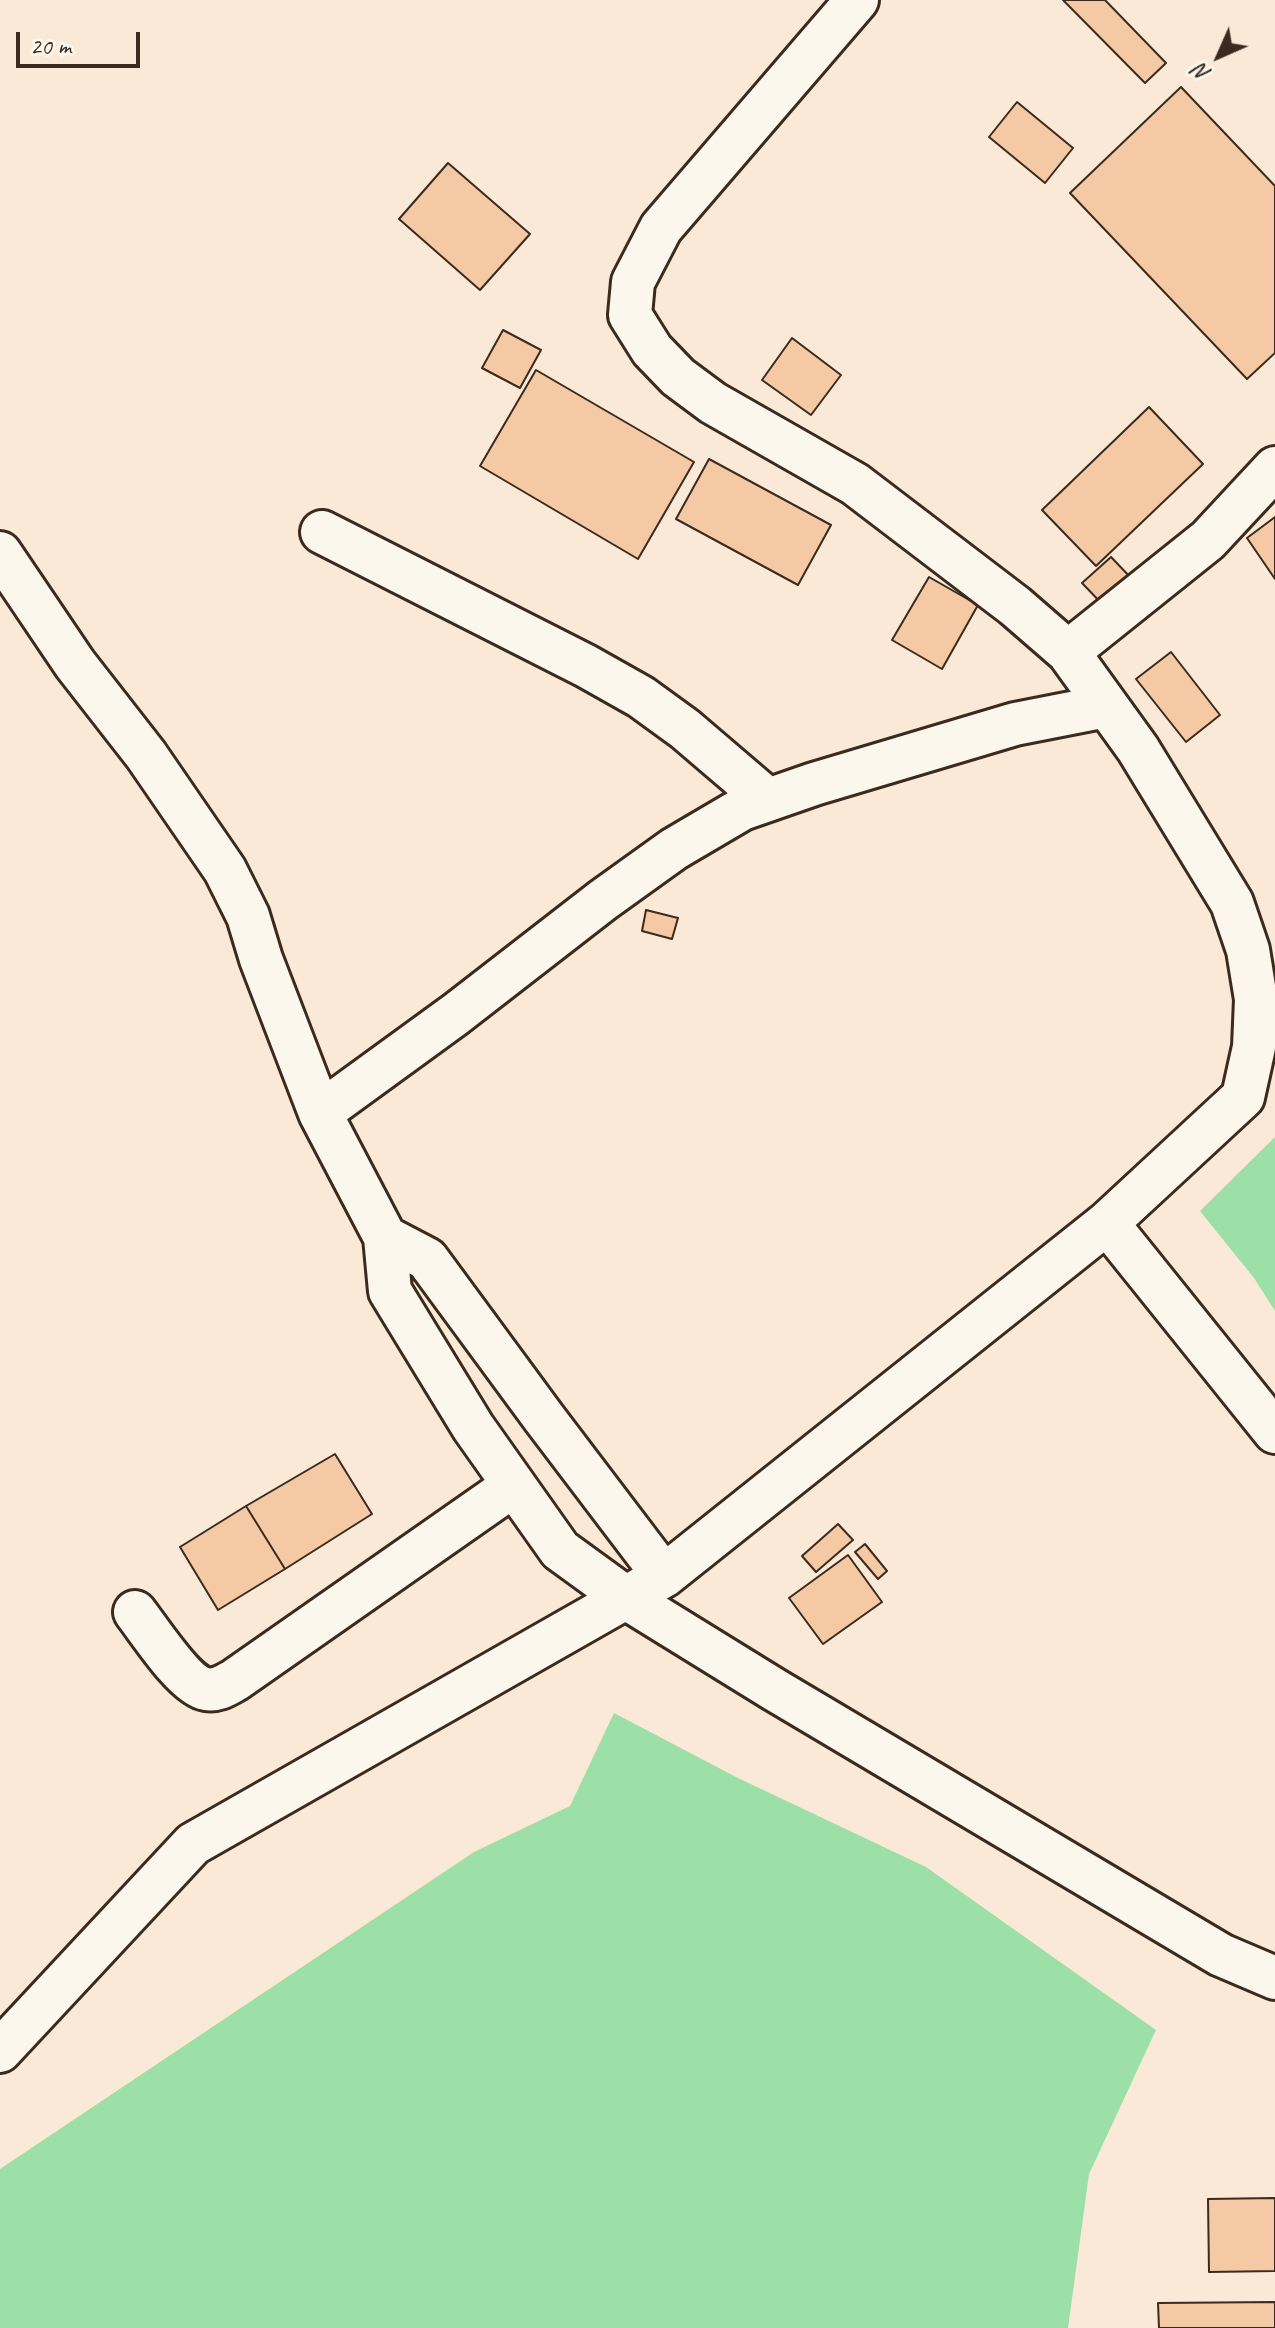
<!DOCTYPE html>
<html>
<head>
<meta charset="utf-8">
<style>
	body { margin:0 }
	#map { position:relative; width:1275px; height:2328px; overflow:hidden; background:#f9e9d6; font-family:Caveat,sans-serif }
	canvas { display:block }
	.north { position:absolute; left:1179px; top:16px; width:80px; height:80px; -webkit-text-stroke:6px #fbf7ec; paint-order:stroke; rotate:225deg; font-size:22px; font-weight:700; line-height:32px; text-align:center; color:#3b2a1e }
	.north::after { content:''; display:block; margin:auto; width:28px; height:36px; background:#3b2a1e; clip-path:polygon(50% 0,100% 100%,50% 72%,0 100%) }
	.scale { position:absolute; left:16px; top:32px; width:124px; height:36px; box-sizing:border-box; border:4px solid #3b2a1e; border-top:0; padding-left:10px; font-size:24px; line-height:28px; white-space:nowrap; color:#3b2a1e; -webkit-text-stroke:6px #fbf7ec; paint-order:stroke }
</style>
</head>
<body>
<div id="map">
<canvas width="1275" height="2328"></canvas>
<div class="north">N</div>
<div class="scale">20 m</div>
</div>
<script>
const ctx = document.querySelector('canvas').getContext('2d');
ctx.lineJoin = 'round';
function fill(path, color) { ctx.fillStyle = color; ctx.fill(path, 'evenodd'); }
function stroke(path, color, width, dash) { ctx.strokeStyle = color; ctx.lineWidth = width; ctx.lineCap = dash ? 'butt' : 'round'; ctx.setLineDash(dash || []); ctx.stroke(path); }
fill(new Path2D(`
	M1275 1137V1311L1254 1278 1200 1211Z
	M614 1713 738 1778 926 1867 1156 2030 1089 2174 1068 2328H0V2169L474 1852 570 1806Z`), '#9ddfa9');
const building = new Path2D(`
	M1063 0H1105L1166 63 1145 83Z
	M1181 87 1275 186V353L1247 379 1070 193Z
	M1017 102 1073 148 1045 183 989 137Z
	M448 163 530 234 480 290 399 219Z
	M503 330 541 350 520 388 482 368Z
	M792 338 841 375 811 415 762 380Z
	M536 370 694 462 638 559 480 466Z
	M1149 407 1203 464 1096 566 1042 510Z
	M709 459 831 525 798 585 676 519Z
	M1275 517V579L1247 538Z
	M1111 557 1133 580 1105 607 1082 583Z
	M929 577 978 605 942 669 892 640Z
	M1171 652 1220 715 1186 742 1136 679Z
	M646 910 678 918 672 939 642 931Z
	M335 1454 372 1514 285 1569 246 1506Z
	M246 1506 285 1569 218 1610 180 1547Z
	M838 1524 853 1540 816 1572 802 1556Z
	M865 1544 887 1571 878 1579 855 1552Z
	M848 1555 882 1602 823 1644 789 1598Z
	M1275 2198V2271L1209 2272 1208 2199Z
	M1275 2302V2328H1159L1158 2303Z`);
fill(building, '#f4c9a3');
stroke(building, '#3b2a1e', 2);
const minor = new Path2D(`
	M322 532 586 666 641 697 685 729 768 800
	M0 553 75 664 146 755 225 870 248 916 261 959 320 1113 385 1237 390 1291 473 1427 560 1550 626 1598 775 1690 1221 1955 1275 1978
	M1068 652 1208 540 1275 468
	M320 1113 456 1014 603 900 674 849 742 809 814 784 1015 724 1107 706
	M1107 1223 1275 1432
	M385 1237 427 1259 544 1418 664 1576
	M135 1612C149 1630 185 1686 206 1689 218 1691 226 1685 235 1680L514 1485
	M0 2051 193 1844 664 1576 1107 1223 1243 1097 1254 1047 1256 999 1248 950 1232 903 1138 749 1068 652 1015 606 855 484 713 403 678 377 652 350 630 315 633 282 661 228 857 0`);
stroke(minor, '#3b2a1e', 48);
stroke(minor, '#fbf7ec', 42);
</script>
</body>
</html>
